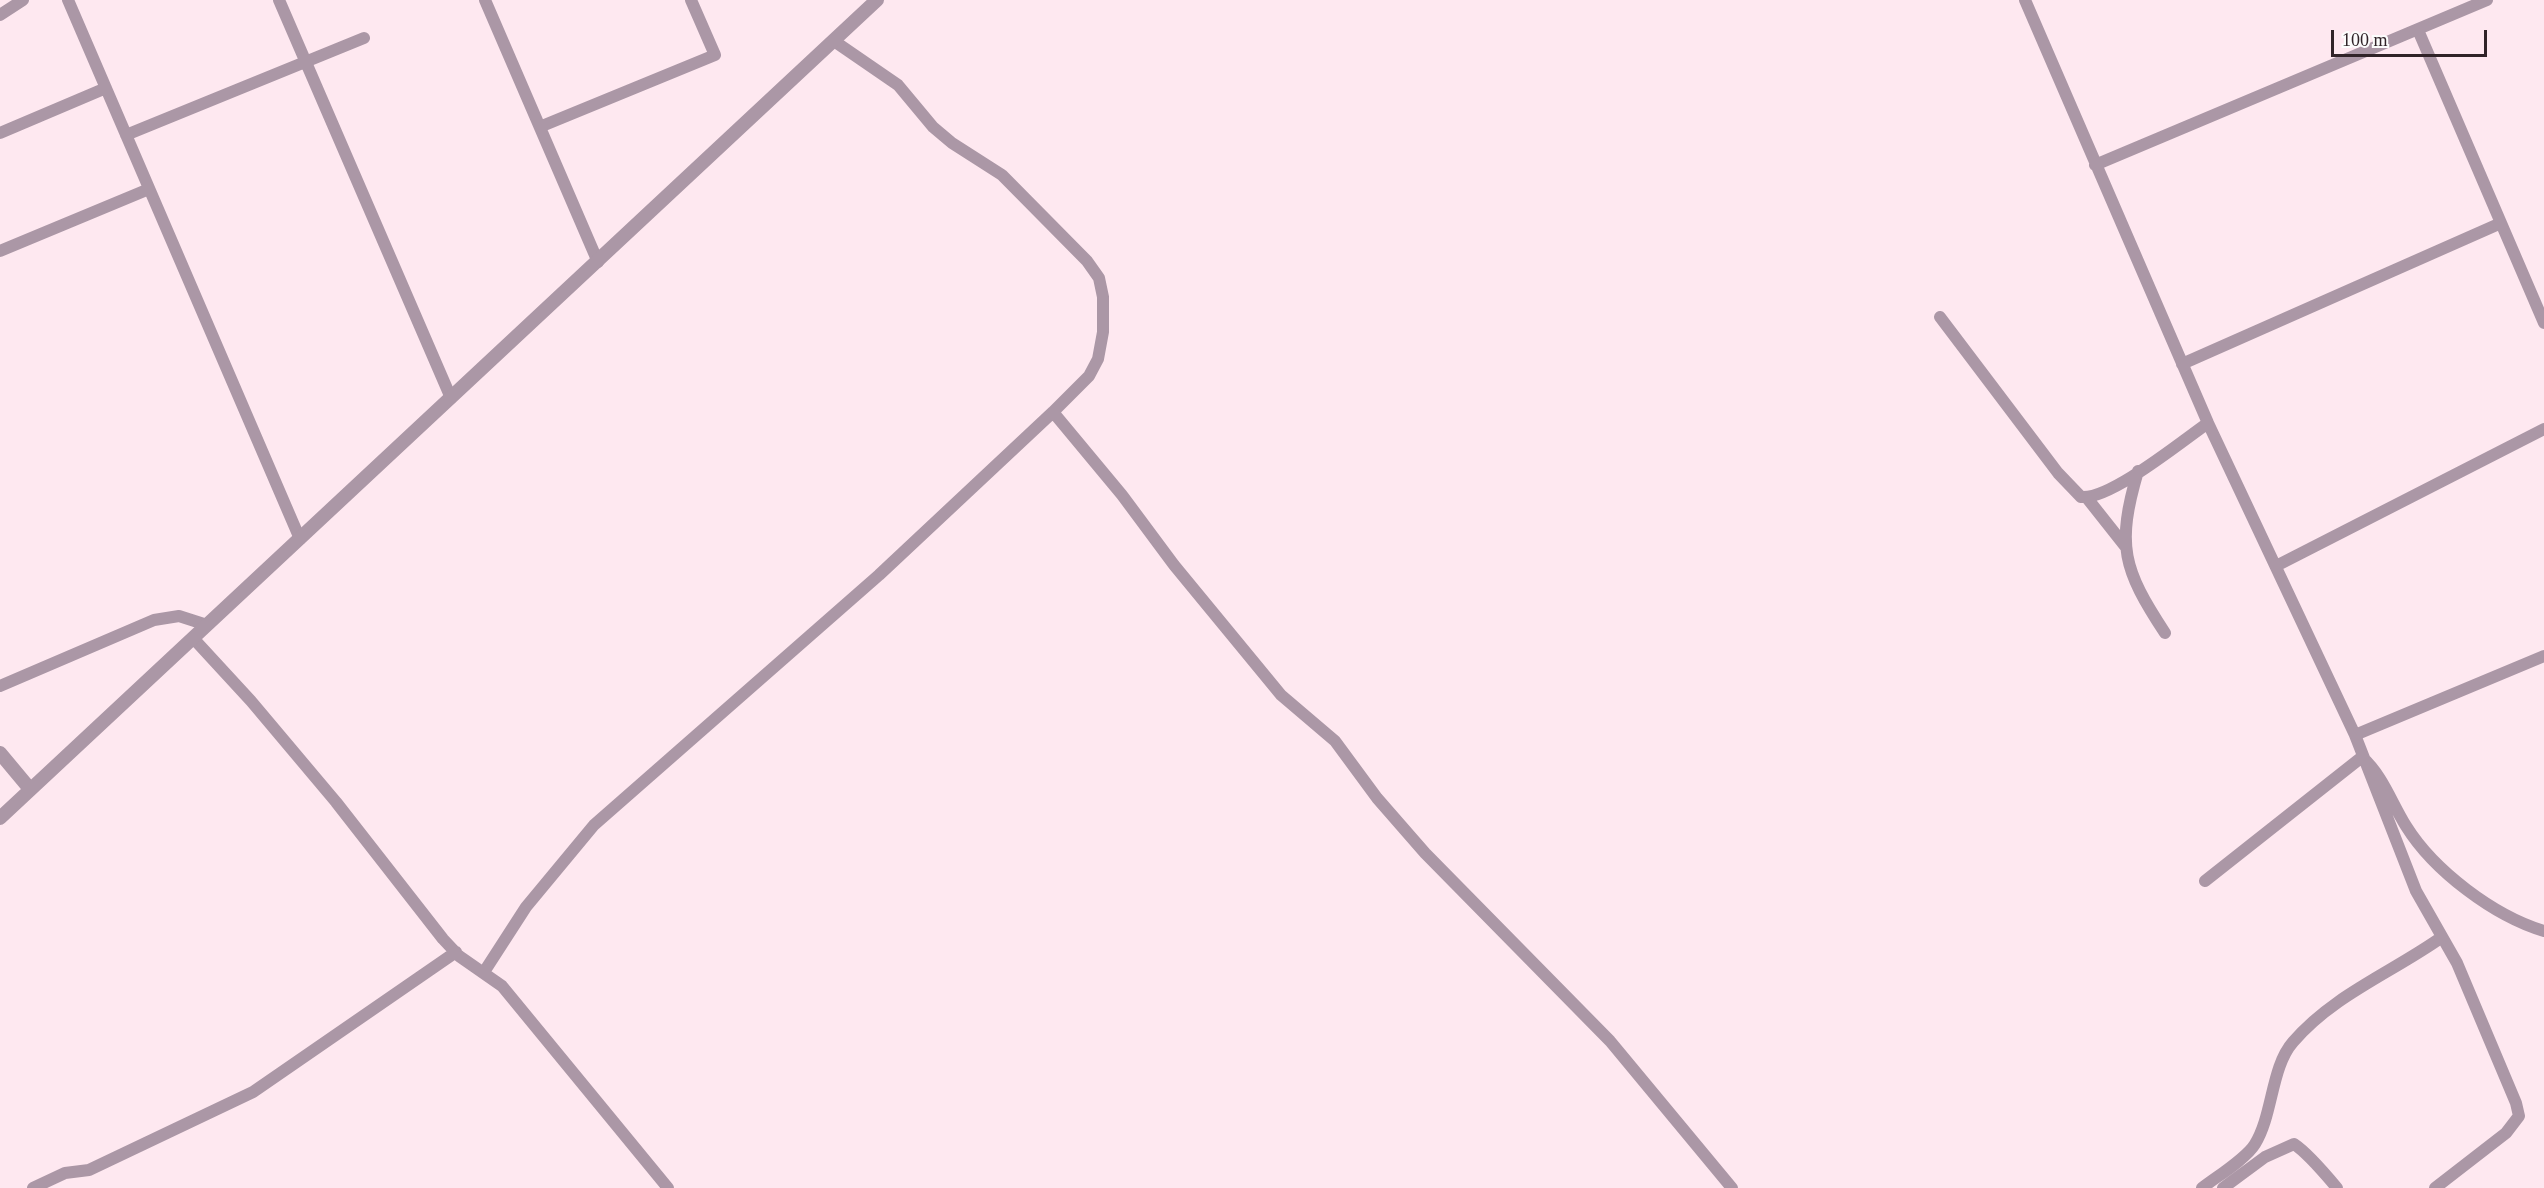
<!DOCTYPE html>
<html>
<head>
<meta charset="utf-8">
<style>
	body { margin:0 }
	#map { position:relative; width:2544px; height:1188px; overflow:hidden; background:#fee8f0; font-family:"Times New Roman",serif }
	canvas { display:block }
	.scale { position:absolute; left:2331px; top:30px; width:156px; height:27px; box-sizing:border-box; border:3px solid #302328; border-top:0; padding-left:8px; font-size:18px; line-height:21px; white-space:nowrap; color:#302328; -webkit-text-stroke:4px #fcfcfc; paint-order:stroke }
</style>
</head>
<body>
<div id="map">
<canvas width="2544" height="1188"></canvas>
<div class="scale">100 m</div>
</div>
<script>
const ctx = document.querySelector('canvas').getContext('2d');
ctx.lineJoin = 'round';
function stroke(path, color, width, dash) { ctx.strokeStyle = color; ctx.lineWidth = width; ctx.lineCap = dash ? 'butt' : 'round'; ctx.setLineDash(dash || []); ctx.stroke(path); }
stroke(new Path2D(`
	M68 0 300 539
	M279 0 451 398
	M485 0 598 262
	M2025 0 2208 423 2355 735 2416 891 2457 963 2516 1103 2519 1116 2506 1133 2435 1188
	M0 15 23 0
	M2418 30 2544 323
	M542 126 715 55 691 0
	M0 133 106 88
	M126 135 364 38
	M2095 165 2487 0
	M0 251 149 189
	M1940 317 2058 473 2081 497C2110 500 2182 441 2208 423
	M2182 364 2501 223
	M1053 412 1122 495 1174 565 1281 695 1335 741 1377 798 1425 853 1610 1041 1732 1188
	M2138 471C2116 546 2123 569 2165 633
	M2087 498 2125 546
	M2276 566 2544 429
	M193 638 251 701 336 802 443 939 459 956 502 986 668 1188
	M0 686 154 620 179 616 207 625
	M2355 735 2544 656
	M2205 881 2362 757C2383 776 2391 802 2406 826 2434 871 2494 916 2544 931
	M484 972 526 907 594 825 879 575 1053 412 1089 376 1098 359 1103 332V297L1099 278 1087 261 1002 175 952 143 933 127 898 85 834 41
	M33 1188 65 1173 89 1170 253 1092 456 952
	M2202 1188C2216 1177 2246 1159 2255 1144 2273 1115 2271 1067 2293 1042 2333 995 2393 972 2442 937
	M2223 1188 2265 1157 2294 1144C2306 1152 2327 1176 2337 1188`), '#ab97a6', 12);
stroke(new Path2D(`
	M0 753 30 789
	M0 818 877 0`), '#ab97a6', 14);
</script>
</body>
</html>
